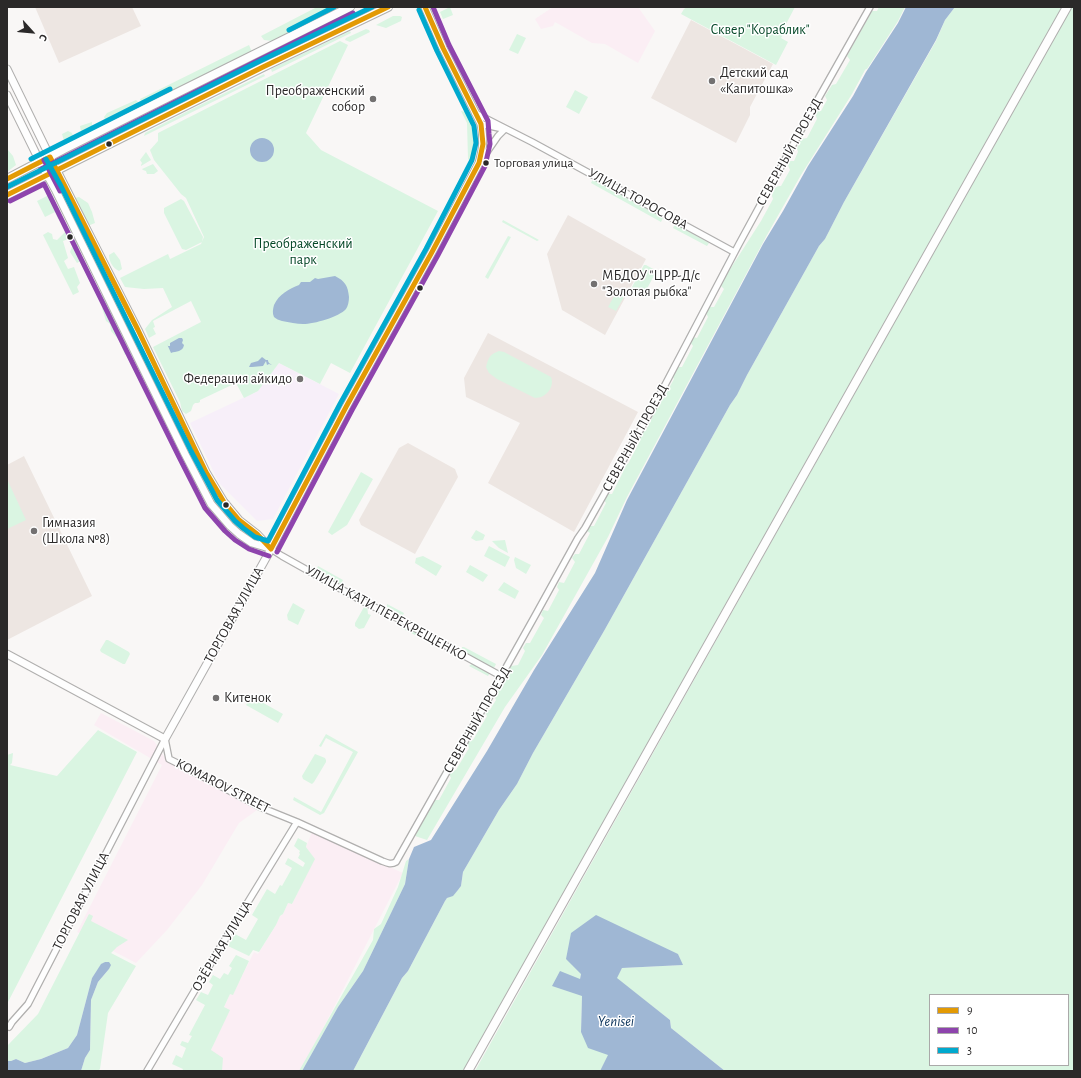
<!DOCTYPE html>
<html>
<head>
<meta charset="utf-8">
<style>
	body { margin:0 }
	#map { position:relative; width:1081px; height:1078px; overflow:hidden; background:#f9f7f6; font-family:"Alegreya Sans",sans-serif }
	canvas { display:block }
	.frame { position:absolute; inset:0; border:8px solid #2b2929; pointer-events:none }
	.legend { position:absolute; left:929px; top:994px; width:140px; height:72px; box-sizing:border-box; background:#fff; border:1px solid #aaa9a9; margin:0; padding:5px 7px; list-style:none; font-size:12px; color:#2b2929 }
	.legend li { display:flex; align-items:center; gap:8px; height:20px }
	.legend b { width:20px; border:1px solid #aaa9a9 }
	.north { position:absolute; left:12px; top:12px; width:40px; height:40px; -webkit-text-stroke:3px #fff; paint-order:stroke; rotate:117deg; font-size:11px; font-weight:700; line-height:16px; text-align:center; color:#2b2929 }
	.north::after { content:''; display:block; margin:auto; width:14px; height:18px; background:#2b2929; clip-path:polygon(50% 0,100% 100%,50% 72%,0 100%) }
</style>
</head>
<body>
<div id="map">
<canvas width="1081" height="1078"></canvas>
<div class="frame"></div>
<ul class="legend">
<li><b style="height:5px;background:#e39a04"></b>9</li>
<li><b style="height:5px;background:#8e44ad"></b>10</li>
<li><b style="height:5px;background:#00a9ce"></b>3</li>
</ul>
<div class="north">С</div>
</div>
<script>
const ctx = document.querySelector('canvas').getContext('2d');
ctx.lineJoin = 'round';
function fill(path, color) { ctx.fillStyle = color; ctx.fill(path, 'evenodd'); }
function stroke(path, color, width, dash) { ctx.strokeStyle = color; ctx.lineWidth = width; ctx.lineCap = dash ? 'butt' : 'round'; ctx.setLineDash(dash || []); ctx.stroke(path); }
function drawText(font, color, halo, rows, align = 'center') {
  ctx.font = font + ' "Alegreya Sans",sans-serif'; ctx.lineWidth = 3; ctx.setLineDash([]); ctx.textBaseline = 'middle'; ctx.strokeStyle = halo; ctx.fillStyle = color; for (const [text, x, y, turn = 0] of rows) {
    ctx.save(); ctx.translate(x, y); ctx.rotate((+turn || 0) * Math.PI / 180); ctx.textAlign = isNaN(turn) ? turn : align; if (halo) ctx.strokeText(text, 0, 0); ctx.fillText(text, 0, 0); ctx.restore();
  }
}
fill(new Path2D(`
	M279 363 339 394 273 519 257 521 219 483 190 423 258 391Z`), '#f7eff9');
fill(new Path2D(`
	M553 7H638L655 31 638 63 605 44 592 43 555 22 553 26 541 29 535 19Z
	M101 713 154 741 167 761 257 810 239 823 202 885 167 930 136 963 77 932 162 765 94 725Z
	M312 832 403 873 301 1071H216L211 1050 229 1010 224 1007 230 994H233L254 952 258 954 276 925 280 916 283 914 288 903 292 904 314 859 306 847Z`), '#fbeef4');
fill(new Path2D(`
	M35 7H132L141 26 59 63Z
	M691 20 773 64 750 107V115L736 143 651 98Z
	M568 215 646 259 605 335 562 310 547 254Z
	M488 333 638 412 574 532 488 483 520 423 466 397 464 378Z
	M408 443 455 469 458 477 415 554 361 525 359 520 399 448Z
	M24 456 92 596 7 640V465Z`), '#ede6e2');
fill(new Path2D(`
	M317 7H342L272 41 264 40 261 36Z
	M450 7 453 15 443 19 440 12Z
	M687 7H795L785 26 787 28 781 38 788 42 776 65 681 14 684 9Z
	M879 7H905L898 21 867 69H866L865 70 852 94 801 175 767 235 627 497 608 537 542 655 505 707 427 840 415 836 434 800H439L451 778 449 774 451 771 456 770 469 748 467 743 468 742 473 740 487 716 485 712 486 710H490L496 700 494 696 511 666 518 665 525 651 523 648 526 643H530L544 618 541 615 543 610 548 611 559 590 557 587 559 582 564 583 575 562 572 558 575 554H579L590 533 587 531 590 526H594L606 503 604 500 607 494H612L623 472 621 468 624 463 628 464 641 439 638 436 642 430H646L655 412 653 410 659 398 663 399 674 379 672 376 677 367H682L693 346 690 342 693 337 697 338 708 317 706 313 709 307H714L724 289 720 285 761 221 773 199 772 196C773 191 775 185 781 186L790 170 788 165 790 161H794L798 152 797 148 801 139 807 138 817 119 815 113 817 111H821L827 100 825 96 832 85 836 84 850 60 847 56 872 11H877Z
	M955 7H1063L464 1071H353L402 978 408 971 445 901 447 898 453 895 458 890 461 886 463 872 499 810 517 784 533 753 604 631 730 405 737 395 747 375 819 246 825 239 844 202 936 41 945 20Z
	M1071 7H1074V1071H725L671 1028 670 1020 616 978 622 968 682 965 678 954 581 974 580 979 582 996 581 1032 609 1055 600 1071H475ZM930 995H1068V1065H930Z
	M393 16H400L402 17 401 21 386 28 376 25Z
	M366 29 369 30 370 32 350 42 345 40 346 38Z
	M350 31 351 33 272 72 271 69Z
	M517 34 526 38 518 54 509 50Z
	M340 41 348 45 306 133 321 150 438 211 350 373 331 363 320 384 279 363 258 391 244 398 236 383 200 400V402L198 403H195L193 405 191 411 186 414 182 411 180 402 153 347 201 322 191 301 153 321 155 327 153 328 156 334 149 338 145 329 152 320 172 307 163 288 144 289 125 287 120 278 168 254 170 259 201 244 204 237 186 198 181 194 154 160 150 150 158 141V133Z
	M249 45 252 52 143 107 140 99Z
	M264 74 265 76 144 136 145 133 194 108Z
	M575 90 588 97 579 114 566 107Z
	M136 100 139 103 140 108 107 125 104 117 107 113Z
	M461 111 467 112C476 129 478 142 474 161L472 162 468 159 467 123Z
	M92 122V130H85L81 132 80 126Z
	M68 131 72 133 73 136 64 141 62 134Z
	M8 150 13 156 16 165 7 172V151Z
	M146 152 151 160 141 166V165L142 163 140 160Z
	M153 164 158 171 154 174H147L146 171 143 170 142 169Z
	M593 179 663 218 661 222 591 183Z
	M64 189 140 343 138 344 61 191Z
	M49 195 62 219 61 221 58 219 55 212 45 217 37 201Z
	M79 197 88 203 92 212 95 223 90 225 87 223 75 198Z
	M181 199 184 201 203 237 202 242 186 250 182 249 164 213V208Z
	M503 220 539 240 537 241 502 222Z
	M675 224 709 243 707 246 673 228Z
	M67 230H72L80 242 77 248 82 256 81 261 77 263 70 252 73 244 68 239 63 241 68 258 64 261 68 269 74 267 80 283 77 287 79 292 73 295 43 235 48 232 52 234 53 239 57 240Z
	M508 236 511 237 488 279 485 277Z
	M114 252 120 260 122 269 119 271C113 268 109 262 109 255Z
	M644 265H646L655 270 656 272 644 294H642L633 290 632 287Z
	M618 292 625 295 616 311 608 307 616 293Z
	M105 294 130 345 127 346 129 351 125 355 119 340 111 331 110 324 106 321 102 308 106 306 100 296Z
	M499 351 504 352 551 377C555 387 546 398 535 398L497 379 489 373 486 367C489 357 489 355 499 351Z
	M145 353 182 427 177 429 141 355Z
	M183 428 218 504 234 523 258 539 261 542H256L232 525 215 503 179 430Z
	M361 472 373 479 347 525 332 535 328 532Z
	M7 479 26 520 7 529Z
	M476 530 485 535 483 540 476 541 471 538Z
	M505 540 508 553 499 548 492 541Z
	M489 546 510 557 505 567 484 556Z
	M423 556 442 566 436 576 415 563 416 558Z
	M515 557 531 565 526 574 516 568 514 560Z
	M470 565 488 575 483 582 466 572Z
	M318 566 343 580 341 584 318 571 317 568Z
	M504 582 519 591 515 599 498 590Z
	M293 603 305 610 298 625 288 620 287 615Z
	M387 604 404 613 402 617 387 609Z
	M367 605 368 614 371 615 364 628 359 629 355 626V623L364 607Z
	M403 624 416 632 417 636 401 628Z
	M106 640H108L129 652 130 654 125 664H123L101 652 100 650Z
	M462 647H464L496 664 494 668 462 651Z
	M473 663 490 673 488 676 469 666Z
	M251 696 283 714 278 723 246 705Z
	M98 730 137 752 7 1004V755L13 753 12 763 10 765 57 776Z
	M326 734 358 752 324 813 320 815 293 800 294 797 321 812 353 752 326 738 321 747 319 746Z
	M315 754 325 758 326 760V762L314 782 312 784 310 783 303 779 302 776Z
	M298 838 307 843 306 847 315 859 292 904 288 903 283 914 280 916 276 925 259 952 253 950 249 956 228 946 235 934 246 940 258 919 252 915 267 889 275 894 280 885 282 886 292 868 285 864 288 858 303 867 305 863 298 858 300 854 299 853 300 851 294 846Z
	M409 859 405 884 363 971 338 1007 302 1071H299L373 940 374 929 381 924 398 887 406 861Z
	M89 914 93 916 91 921 128 940 117 947 111 953 136 966 108 1013 100 1069 98 1071H81L85 1058 90 1050 91 1000 98 982 109 969V962H105L101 965 92 978 77 1035 68 1048 41 1059 25 1063 16 1059 11 1061H7V1046L38 1014Z
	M236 955 249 961 233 995 230 994 224 1007 230 1010 211 1050 223 1058 222 1071H182L183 1069 172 1064 176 1055 182 1058 186 1048 180 1045 182 1041 188 1043 192 1036 189 1035 205 1005 196 1000 201 992 208 995 213 985 209 982 213 975 220 979 224 973 228 975 232 968 229 966Z`), '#daf5e2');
fill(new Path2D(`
	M906 7H955L945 20 936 40 844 202 825 239 819 246 747 375 737 395 730 405 604 631 533 753 517 784 499 810 463 872 461 886 458 890 453 896 447 898 445 901 408 971 402 978 353 1071H302L338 1007 363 971 405 884 409 859 414 847 431 840 487 751 534 670 595 573 627 500 763 244 783 211 808 166 853 96 866 72 898 23Z
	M250 150a12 12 0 1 1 24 0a12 12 0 1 1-24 0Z
	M335 276C345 281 348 286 349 297 349 301 348 306 346 309 339 317 314 324 303 324 297 324 289 322 282 321 279 320 276 319 274 317 272 313 273 309 274 305 279 294 289 289 299 285L301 282H310L315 278 318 279Z
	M179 338H182L183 340 182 343 184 345C183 352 176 351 171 353L167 344 168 346H170V343Z
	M262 357 266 360H268V361L269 363 272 365 269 364 267 365 266 361 263 366 252 367H249L251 363 258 361Z
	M596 915 678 954 683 965 622 968 617 978 670 1020 671 1028 725 1071H600L608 1055 588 1048 581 1032 582 996 552 986 560 971 580 979 581 974 566 959 571 933Z
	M105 962H109L111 965 109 969 98 982 91 1000 90 1050 85 1058 81 1071H7V1061H11L16 1059 25 1063 41 1059 68 1048 77 1035 92 978 101 964Z`), '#9fb7d4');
const minor = new Path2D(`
	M475 113 532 142 734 252
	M481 124 499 128
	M480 162 498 136 505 129
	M271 549 282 556 364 602 403 621 430 637 501 676
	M165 739 169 759 179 764 260 807 297 822 382 861C387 863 391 865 396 862L448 770 461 750 467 737 536 614 578 538 585 528 656 402 739 244 813 108 870 7
	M9 1027 12 1022 28 1004 165 739
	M147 1071 221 946 297 822`);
const tertiary = new Path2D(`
	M7 69 50 157 138 330 206 472 224 502 239 520 257 534 271 549
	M7 95 40 162 55 189 185 454 211 504 230 526 239 534 252 543 269 548
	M7 654 165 739 271 549 346 407 432 252 479 163C483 149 484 139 481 124L443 48 425 7`);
const primary = new Path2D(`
	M7 179 64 149 350 7
	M7 195 263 67 388 7
	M468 1071 1067 7`);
stroke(minor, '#b0afae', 8);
stroke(tertiary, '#b0afae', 9);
stroke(primary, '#b0afae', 10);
stroke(minor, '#fefefe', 5.5);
stroke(tertiary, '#fefefe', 7);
stroke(primary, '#fefefe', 8);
stroke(new Path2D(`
	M7 179 50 157 138 330 206 472 224 502 239 520 257 534 271 549
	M7 195 263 67 388 7
	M271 549 346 407 432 252 479 163 483 144 481 124 443 48 425 7`), '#e39a04', 5);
stroke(new Path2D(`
	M44 160 60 191
	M41 169 353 13
	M10 201 44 184 179 457 205 508 225 531 235 540 249 549 269 556
	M277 552 352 410 438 255 485 166 490 144 489 134 488 121 449 45 433 7`), '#8e44ad', 5);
stroke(new Path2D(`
	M289 30 334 7
	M31 159 170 89
	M46 159 61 186 191 451 217 500 235 521 243 528 255 537 268 541 340 404 426 249 472 160 476 143 474 126 437 51 419 10
	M7 187 260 61 372 7`), '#00a9ce', 5);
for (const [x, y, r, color] of [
	[712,81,4,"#737171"],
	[373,99,4,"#737171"],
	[109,144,3.5,"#2b2929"],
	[486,163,3.5,"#2b2929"],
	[70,237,3.5,"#2b2929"],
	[594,284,4,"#737171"],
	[420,288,3.5,"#2b2929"],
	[300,379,4,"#737171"],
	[226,505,3.5,"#2b2929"],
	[34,531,4,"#737171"],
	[216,698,4,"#737171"]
]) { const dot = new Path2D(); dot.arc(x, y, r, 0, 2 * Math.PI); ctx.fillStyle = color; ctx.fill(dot); stroke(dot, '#fff', 1.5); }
drawText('13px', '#2b2929', '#fff', [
	["Торговая улица",494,163]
], 'left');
drawText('14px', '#044727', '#fff', [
	["Сквер \"Кораблик\"",760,30],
	["Преображенский",303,244],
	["парк",303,260]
]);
drawText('14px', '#2b2929', '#fff', [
	["Детский сад",720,73],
	["«Капитошка»",720,89],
	["Преображенский",365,91,"right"],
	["собор",365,107,"right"],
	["МБДОУ \"ЦРР-Д/с",602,276],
	["\"Золотая рыбка\"",602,292],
	["Федерация айкидо",292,379,"right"],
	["Гимназия",42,523],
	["(Школа №8)",42,539],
	["Китенок",224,698]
], 'left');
drawText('14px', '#2b2929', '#fff', [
	["СЕВЕРНЫЙ ПРОЕЗД",789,152,-61],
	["УЛИЦА ТОРОСОВА",638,199,29],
	["СЕВЕРНЫЙ ПРОЕЗД",635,438,-61],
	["УЛИЦА КАТИ ПЕРЕКРЕЩЕНКО",386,613,29],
	["ТОРГОВАЯ УЛИЦА",234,615,-61],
	["СЕВЕРНЫЙ ПРОЕЗД",477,720,-60],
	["KOMAROV STREET",223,786,27],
	["ТОРГОВАЯ УЛИЦА",81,901,-63],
	["ОЗЁРНАЯ УЛИЦА",222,946,-59]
]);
drawText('italic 15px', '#0a325a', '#fff', [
	["Yenisei",616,1021]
]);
</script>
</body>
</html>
